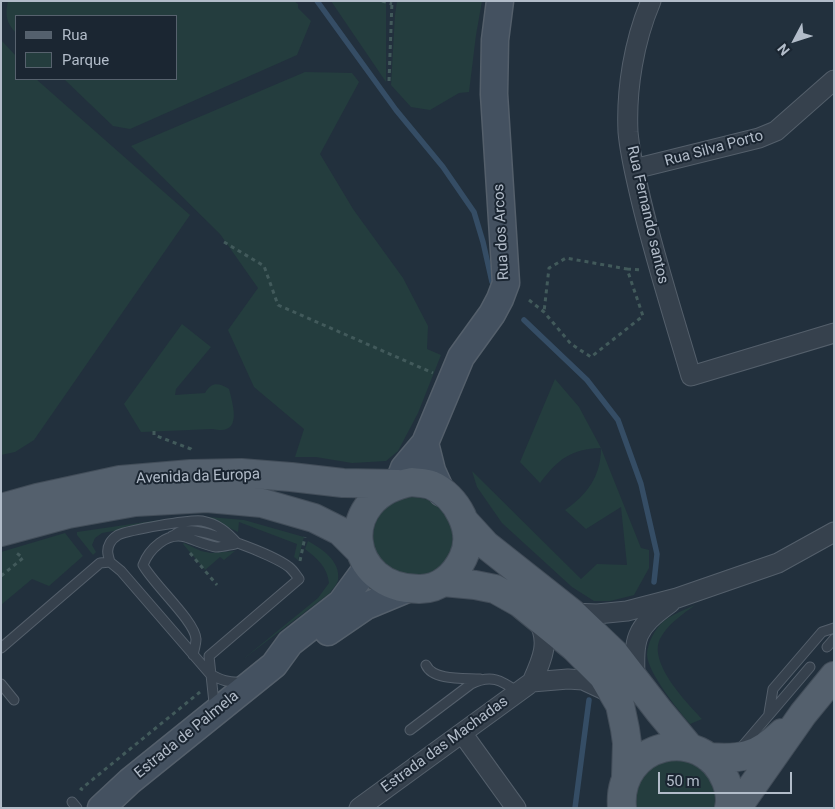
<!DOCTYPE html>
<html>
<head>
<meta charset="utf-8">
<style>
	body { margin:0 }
	#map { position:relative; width:835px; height:809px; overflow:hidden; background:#22303d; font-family:Roboto,sans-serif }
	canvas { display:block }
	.frame { position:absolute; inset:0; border:2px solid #b2bcc9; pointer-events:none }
	.legend { position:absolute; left:15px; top:15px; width:162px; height:65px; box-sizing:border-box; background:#1b2632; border:1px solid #57626e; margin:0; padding:6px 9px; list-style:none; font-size:15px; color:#b2bcc9 }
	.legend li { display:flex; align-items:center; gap:10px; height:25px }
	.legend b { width:25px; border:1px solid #57626e }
	.north { position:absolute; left:770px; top:15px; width:50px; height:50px; -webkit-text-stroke:4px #1b2632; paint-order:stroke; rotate:230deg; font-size:14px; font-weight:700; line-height:20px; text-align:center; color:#b2bcc9 }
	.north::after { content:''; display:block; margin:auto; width:18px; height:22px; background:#b2bcc9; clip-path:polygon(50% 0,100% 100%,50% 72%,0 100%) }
	.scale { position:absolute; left:658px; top:772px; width:134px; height:22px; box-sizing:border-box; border:2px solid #b2bcc9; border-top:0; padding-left:6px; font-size:15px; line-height:18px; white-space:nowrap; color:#b2bcc9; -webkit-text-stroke:4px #1b2632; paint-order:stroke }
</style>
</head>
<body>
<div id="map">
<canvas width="835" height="809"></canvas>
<div class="frame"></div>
<ul class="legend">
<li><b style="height:6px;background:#54606d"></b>Rua</li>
<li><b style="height:14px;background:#243d3e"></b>Parque</li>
</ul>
<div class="north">N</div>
<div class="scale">50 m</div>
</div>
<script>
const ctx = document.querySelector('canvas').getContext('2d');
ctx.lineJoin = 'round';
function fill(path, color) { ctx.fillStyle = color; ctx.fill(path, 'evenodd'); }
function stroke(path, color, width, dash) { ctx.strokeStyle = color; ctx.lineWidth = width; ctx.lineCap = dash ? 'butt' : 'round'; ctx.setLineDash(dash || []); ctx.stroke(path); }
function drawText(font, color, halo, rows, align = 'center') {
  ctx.font = font + ' Roboto,sans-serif'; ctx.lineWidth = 4; ctx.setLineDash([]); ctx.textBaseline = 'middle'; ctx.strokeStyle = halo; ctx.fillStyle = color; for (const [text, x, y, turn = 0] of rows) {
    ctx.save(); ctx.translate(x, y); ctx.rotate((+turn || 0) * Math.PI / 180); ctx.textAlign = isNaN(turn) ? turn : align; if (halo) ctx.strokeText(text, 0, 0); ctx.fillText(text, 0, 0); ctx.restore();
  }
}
fill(new Path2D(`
	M8 1H294L298 4V8L311 21 297 55 130 129 113 126 64 79H176V16H16V33C6 23 5 14 8 1Z
	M331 1H386V82Z
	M397 1H482L476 35 469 92 459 93 430 110 411 107 391 85 395 15Z
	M1 40 16 56V79H36L190 215 34 440 15 452 1 455Z
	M305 72 352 73 359 82 320 154 353 209 403 278 428 326 427 349 441 355 418 413 398 451 386 461 352 463 316 457H295L304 429 254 387 228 330 258 288 220 234 131 146Z
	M182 324 211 347 176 389 175 395 205 393C212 381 219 383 229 389 233 405 243 436 213 429L141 432 124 404Z
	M555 379 579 407 601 448 641 548 649 550V568L634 595 610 601H594L572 587 502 523 477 487 472 471 581 579 597 564 627 565 621 507 586 529 565 510C587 495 601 476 601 448 571 449 558 459 540 483L520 462Z
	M373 537a40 40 0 1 1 80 0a40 40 0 1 1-80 0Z
	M197 516 244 520 304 537 298 560 294 557 297 544 239 522 238 532 213 520 165 522 102 533 95 538 92 545 96 552 93 555 77 535V532L173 518Z
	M65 533 83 556 49 586 32 579 1 605V552Z
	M308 541C322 549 341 561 338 580 337 585 332 589 330 593L242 660 318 598 329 583C327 567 318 559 305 549Z
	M184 543 201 551 211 553 235 551 224 560 220 557 205 570 183 544Z
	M695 605C683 614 669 623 661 637 646 661 687 703 702 719L690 724C678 710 648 673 647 655 647 644 655 628 664 621 673 614 684 610 695 605Z
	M678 759C701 764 720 781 715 808H636C631 779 651 762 678 759Z`), '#243d3e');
stroke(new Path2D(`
	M317 1 396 110 443 167 474 212 483 242 492 282
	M524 320 587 380 618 420 641 484 657 554 654 582
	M575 808 589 700`), '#354d65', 5.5);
const lane = new Path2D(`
	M172 536C175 535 179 531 182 531 200 526 274 555 289 567 293 570 296 575 299 579L209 656 214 703 212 707
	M110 562C108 555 106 550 110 543 111 541 115 537 118 535 129 530 191 519 202 521 218 524 227 532 237 543
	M827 647 834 639
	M1 648 100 563 110 562 121 571 210 674C221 680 228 683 242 682
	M193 655C194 650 196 644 196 639 195 621 153 584 143 565 149 549 167 532 185 537 195 540 205 545 216 547 222 547 229 545 235 544
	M426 665C433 681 465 678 480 679
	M1 684 14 700
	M769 713 773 689 822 632 834 628
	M410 730 471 684C491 674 501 680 518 692
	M740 749 810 667
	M72 802 77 808`);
const street = new Path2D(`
	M651 1C634 41 626 89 628 132 630 155 636 178 641 200 655 259 674 318 691 376L834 333
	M634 169 759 138 776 131 834 80
	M572 613 597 614 627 611 677 598 778 563 834 532
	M635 680C634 637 634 629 670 603
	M532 682 568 679 583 680 613 694
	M462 733 516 808
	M359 808 532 682C542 660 551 641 537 619`);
const secondary = new Path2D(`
	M425 443 432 471 442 493
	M398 484 404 468 425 443 461 357 492 314 500 299 506 283 494 94 495 40 500 1
	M328 632 366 606 407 589
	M101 808 130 781 274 665 290 643 341 603 368 566`);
const primary = new Path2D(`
	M412 482C418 483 425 483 431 485 457 496 476 531 463 558 455 575 440 589 420 589 345 590 334 495 412 482Z
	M1 508 37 498 120 480 191 474 241 473 291 477 343 483 398 484
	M465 522 486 545 572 613 615 654 659 711 690 748
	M1 532 68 514 135 502 207 498 262 503 314 518 340 531 359 550
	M443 582 475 585 495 589 520 603 574 647 603 676 620 705 625 729 627 743 626 777
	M708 757C741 760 758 756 782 733
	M622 808C616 743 702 722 726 781 729 789 731 800 729 808
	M737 808 803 714 834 676`);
stroke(lane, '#545f6b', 11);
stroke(street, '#545f6b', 21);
stroke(secondary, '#545f6b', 29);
stroke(primary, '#424d59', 30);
stroke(new Path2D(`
	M382 1 392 4
	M389 81 392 1
	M224 242 264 266 278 305 433 373
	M627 269 642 270
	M529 300 544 312 571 344 591 357 643 316 627 269 566 258 549 268 544 312
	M154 431V435L191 449 194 452
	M190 553 217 585
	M300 561 305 537
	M1 576 23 558 14 551
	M83 790 81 789 200 692`), '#425a5b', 3, [4, 4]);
stroke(lane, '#36414d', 9);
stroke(street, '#36414d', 19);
stroke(secondary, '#445160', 26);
stroke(primary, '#54606d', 28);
drawText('15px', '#b2bcc9', '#1b2632', [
	["Rua Silva Porto",714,149,-15],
	["Rua Fernando santos",647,215,77],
	["Rua dos Arcos",502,232,-93],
	["Avenida da Europa",198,477,-2],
	["Estrada de Palmela",187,735,-39],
	["Estrada das Machadas",445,745,-36]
]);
</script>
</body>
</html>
